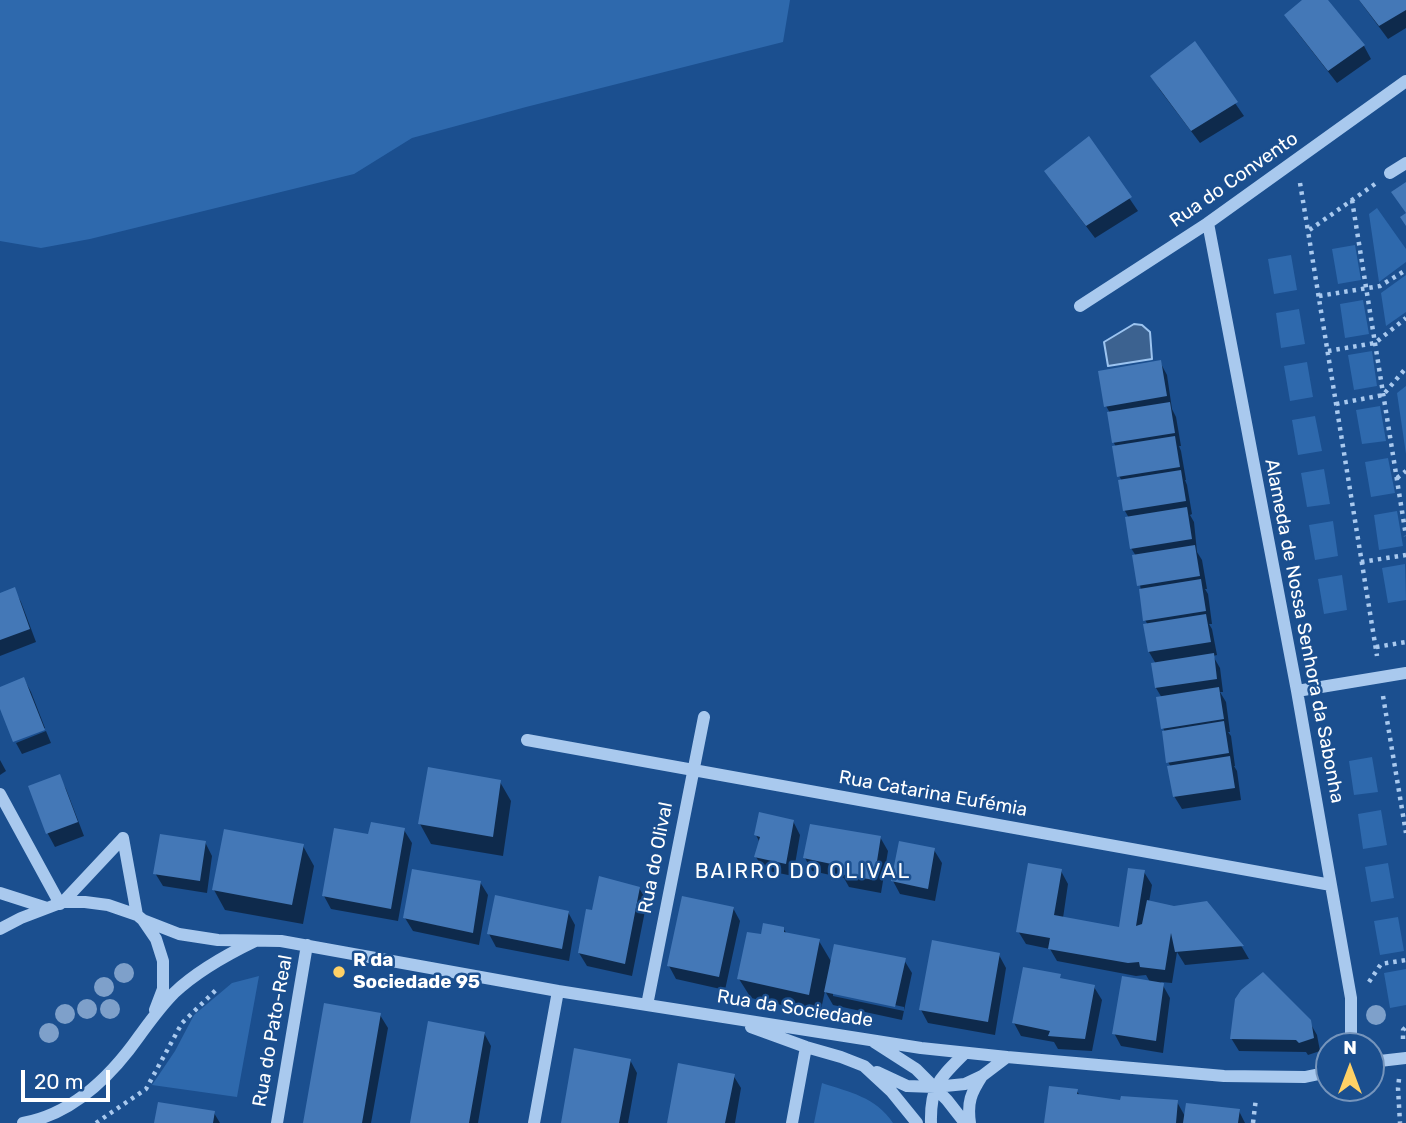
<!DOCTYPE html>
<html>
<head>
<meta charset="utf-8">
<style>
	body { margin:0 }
	#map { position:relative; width:1406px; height:1123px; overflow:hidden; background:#1b4f8f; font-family:Rubik,sans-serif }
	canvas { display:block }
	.north { position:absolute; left:1315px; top:1032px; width:70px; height:70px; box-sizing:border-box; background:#1b4f8f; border:2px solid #7695bc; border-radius:50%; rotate:0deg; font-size:19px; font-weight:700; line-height:28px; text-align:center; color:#fff }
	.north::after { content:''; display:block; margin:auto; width:24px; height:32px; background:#ffd166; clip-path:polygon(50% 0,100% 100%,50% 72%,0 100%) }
	.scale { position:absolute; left:21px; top:1070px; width:89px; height:32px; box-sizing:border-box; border:4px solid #fff; border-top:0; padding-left:9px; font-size:21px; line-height:24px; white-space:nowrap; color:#fff; -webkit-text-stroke:5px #1b4f8f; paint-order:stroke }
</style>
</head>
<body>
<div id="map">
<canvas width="1406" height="1123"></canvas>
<div class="north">N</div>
<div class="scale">20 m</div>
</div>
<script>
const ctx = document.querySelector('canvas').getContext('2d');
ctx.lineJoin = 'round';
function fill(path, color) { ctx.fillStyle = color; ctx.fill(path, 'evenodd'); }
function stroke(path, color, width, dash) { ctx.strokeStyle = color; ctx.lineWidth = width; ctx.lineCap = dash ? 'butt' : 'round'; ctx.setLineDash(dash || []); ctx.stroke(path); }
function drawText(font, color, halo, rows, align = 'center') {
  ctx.font = font + ' Rubik,sans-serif'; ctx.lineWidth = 5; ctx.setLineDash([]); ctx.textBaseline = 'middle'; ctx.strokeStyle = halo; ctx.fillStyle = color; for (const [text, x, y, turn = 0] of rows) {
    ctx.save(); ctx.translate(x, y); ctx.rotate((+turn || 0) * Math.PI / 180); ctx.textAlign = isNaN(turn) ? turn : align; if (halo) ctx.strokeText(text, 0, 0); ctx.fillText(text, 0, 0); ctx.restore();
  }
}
fill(new Path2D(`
	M0 0H790L783 42 526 107 412 138 354 174 90 239 41 248 0 241Z
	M1377 208 1406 249V262L1379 282 1369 214Z
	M1355 245 1361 280 1338 284 1332 249Z
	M1291 255 1297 290 1274 294 1268 259Z
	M1406 275V312L1386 326 1381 293Z
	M1363 300 1369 334 1345 338 1340 304Z
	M1299 309 1305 344 1281 348 1276 313Z
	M1372 351 1377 386 1354 390 1348 355Z
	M1307 362 1313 397 1290 401 1284 366Z
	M1406 386V454L1397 393Z
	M1380 406 1386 441 1362 444 1356 410Z
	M1315 416 1322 451 1298 455 1292 420Z
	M1388 458 1395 493 1371 497 1365 462Z
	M1324 469 1330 504 1307 507 1301 473Z
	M1397 511 1403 546 1379 550 1374 515Z
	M1333 521 1338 556 1315 560 1309 525Z
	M1405 564 1406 600 1388 603 1382 568Z
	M1342 575 1347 610 1324 614 1318 579Z
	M1372 757 1378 792 1354 795 1349 761Z
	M1381 810 1387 845 1363 849 1358 814Z
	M1388 863 1394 898 1371 902 1365 867Z
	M1398 917 1404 951 1380 955 1374 921Z
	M1406 969V1005L1390 1008 1384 973Z
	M259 976 237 1097 152 1085 175 1051 194 1015 232 983Z
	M822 1083C849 1092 876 1097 893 1123H814Z`), '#2e69ad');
const water = new Path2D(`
	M1134 324 1142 325 1150 332 1152 359 1108 366 1104 342Z`);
fill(water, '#3c6290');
stroke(water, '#9cc4f0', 2);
fill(new Path2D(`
	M1304 0H1326L1364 46 1371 59 1337 83 1294 28 1286 15Z
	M1359 0H1406V28L1388 39Z
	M1194 44 1244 116 1200 143 1160 90 1152 77Z
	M1089 139 1138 211 1095 238 1054 184Z
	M1160 362 1167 375 1172 409 1176 417 1181 446H1179L1181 451 1186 480H1185L1187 485 1192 514 1190 515 1194 522 1197 552 1202 560 1207 589H1205L1208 594 1212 624H1209L1212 629 1217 655 1213 656 1220 668 1223 692H1220L1226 702 1230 732H1228L1231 736 1235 766H1234L1237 771 1241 800 1182 809 1174 796 1171 767 1168 762 1165 732 1163 728 1162 698 1156 688V664L1149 652 1145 626 1148 625 1145 620 1136 556 1131 548 1129 518 1125 511 1120 481H1122L1119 476 1116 447 1114 443 1110 413 1106 406Z
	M14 589 21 602 36 642 0 656V595Z
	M24 679 31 692 45 728 14 740 0 704V689Z
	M46 731 51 743 22 754 16 743Z
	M0 760 6 771 0 775Z
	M59 776 66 789 84 836 55 847 48 834 30 787Z
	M500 782 511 801 503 856 431 844 420 824Z
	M793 821 800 835 793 876 764 870 756 857 760 843 756 835Z
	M404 830 412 843 398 921 331 909 324 896 370 836Z
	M880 837 888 851 881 893 849 887 844 878 812 871 805 858Z
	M205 842 212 856 207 893 163 886 155 873Z
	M303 846 314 866 303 924 225 910 214 890Z
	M934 850 942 863 935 901 900 894 893 881Z
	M1061 871 1068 884 1063 918 1121 929 1144 872 1152 885 1149 902 1174 907 1206 903 1242 947 1249 959 1185 965 1177 952 1172 983 1161 982 1170 998 1163 1053 1121 1046 1114 1033 1150 982 1146 975 1136 976 1057 961 1050 949 1026 944 1018 931Z
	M480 882 488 895 479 945 413 931 405 918Z
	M639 888 647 901 632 976 587 966 579 953 594 912Z
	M733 908 740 921 725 990 676 979 669 966Z
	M568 912 575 925 569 961 496 947 489 934Z
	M783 928 787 934 819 941 832 963 904 960 912 973 902 1020 833 1005 825 991 820 1014 751 998 739 979 762 936ZM833 992 904 1007V1011L833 996Z
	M999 955 1006 968 995 1035 928 1023 921 1010Z
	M1059 976 1062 981 1094 987 1102 1000 1092 1051 1058 1049 1054 1042 1021 1036 1014 1023Z
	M380 1015 388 1028 371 1123H305Z
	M1309 1021 1317 1035 1320 1051 1308 1055 1306 1052 1239 1051 1231 1038Z
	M484 1033 491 1046 478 1123H412Z
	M630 1060 637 1073 628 1123H563Z
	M733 1075 741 1088 735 1123H669Z
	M1077 1091 1080 1096 1122 1101 1177 1102 1186 1118 1239 1111 1245 1123H1045Z
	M214 1113 220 1123H156Z`), '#0007');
fill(new Path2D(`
	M1302 0H1328L1365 45 1328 71 1284 15Z
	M1359 0H1406V10L1379 26Z
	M1195 41 1238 102 1191 131 1150 76Z
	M1089 136 1132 197 1086 226 1044 171Z
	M1406 182V226L1400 217 1406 213 1391 192Z
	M1161 360 1167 396 1104 407 1098 371Z
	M1170 402 1175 433 1112 443 1107 412Z
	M1175 436 1180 467 1117 477 1112 446Z
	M1181 470 1186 501 1123 511 1118 480Z
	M1187 507 1192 539 1130 549 1125 517Z
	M1195 545 1200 576 1137 586 1132 555Z
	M1201 579 1206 611 1143 621 1139 589Z
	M15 587 30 629 0 640V593Z
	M1206 614 1211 642 1148 652 1143 624Z
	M1214 653 1217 679 1155 688 1151 663Z
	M24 677 45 730 13 742 0 709V687Z
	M1219 687 1224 719 1161 729 1156 697Z
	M1224 721 1229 753 1166 763 1162 731Z
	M1230 756 1235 788 1173 797 1167 766Z
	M428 767 501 780 493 837 418 824Z
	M60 774 78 822 46 834 28 786Z
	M759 812 794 820 786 864 754 857 760 837 754 835Z
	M371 822 405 828 391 909 322 896 334 828 368 834Z
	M810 824 881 836 874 880 840 874 841 866 803 858Z
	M224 829 304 844 292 905 212 890Z
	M160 834 206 841 200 881 153 874Z
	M899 841 935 848 928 889 891 881Z
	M1028 863 1062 869 1054 915 1119 927 1128 868 1145 870 1136 926 1142 924 1147 900 1174 906 1207 901 1244 946 1175 952 1171 933 1165 970 1140 967 1139 962 1128 963 1048 949 1050 938 1016 932Z
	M412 869 481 881 473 933 403 918Z
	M599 876 640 887 625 964 578 953 586 909 592 910Z
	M495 895 569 911 562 949 487 934Z
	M682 896 734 907 719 977 667 966Z
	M763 923 784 927V932L820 939 809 995 737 979 747 932 761 934Z
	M932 940 1000 953 988 1022 919 1010Z
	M834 944 906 958 895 1007 824 992Z
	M1023 967 1061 974 1060 978 1095 985 1085 1039 1048 1036 1050 1031 1012 1023Z
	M1263 972 1311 1020 1314 1038 1299 1043 1296 1040 1230 1039 1235 999 1241 990Z
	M1122 976 1164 983 1156 1041 1112 1034Z
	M324 1003 381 1013 362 1123H303Z
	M428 1021 485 1032 469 1123H410Z
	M574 1048 631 1059 619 1123H561Z
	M678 1063 735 1074 725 1123H667Z
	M1049 1086 1078 1089 1077 1094 1120 1100 1121 1096 1178 1100 1176 1123H1044Z
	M158 1102 215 1111 213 1123H154Z
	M1186 1103 1240 1109 1238 1123H1183Z`), '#4478b7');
stroke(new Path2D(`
	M1300 183 1308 231
	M1375 184 1308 231 1377 656
	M1352 200 1406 536
	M1319 296 1380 286 1406 270
	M1328 351 1375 343 1406 318
	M1336 404 1383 395 1406 368
	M1397 478 1406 471
	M1361 562 1406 555
	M1376 647 1406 642
	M1383 696 1406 833
	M1369 982 1381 964 1406 960
	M1403 1039V1030L1406 1027
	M1399 1079 1398 1088 1400 1123
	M96 1123 146 1089 182 1023 217 989
	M1253 1123 1256 1098`), '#a9c9ee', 4.5, [3.5, 5]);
stroke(new Path2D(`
	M1390 173 1406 163
	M1208 223 1297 691 1331 885 1351 998V1035L1347 1046
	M1080 306 1208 223 1406 81
	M1297 691 1406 673
	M527 740 1331 885
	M0 794 60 904
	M123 838 137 915
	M0 893 47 908
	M63 902 123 838
	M143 920 156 939 163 961V989L155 1010
	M0 929 21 918 63 902H85L108 905 137 915 143 920 179 934 218 940 281 941 558 991 921 1048 1007 1057 1224 1076 1305 1077 1324 1073 1329 1070
	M647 1005 704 717
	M751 1027 806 1047 841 1057 864 1066 891 1091 917 1123
	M874 1042 916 1069 947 1100 965 1123
	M1371 1062 1406 1058
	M877 1072 907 1086 935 1087 965 1084 982 1076 1007 1057
	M23 1123C73 1114 112 1075 140 1035 151 1020 161 1006 174 993 197 971 226 955 255 941
	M277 1123 307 945
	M534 1123 558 991
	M792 1123 806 1047
	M931 1123C930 1085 940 1078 965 1053
	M970 1123C967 1102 971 1093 982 1076`), '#a9c9ee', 12);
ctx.fillStyle = '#7ea0ca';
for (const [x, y] of [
	[124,973],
	[104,987],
	[87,1009],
	[110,1009],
	[65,1014],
	[1376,1015],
	[49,1033]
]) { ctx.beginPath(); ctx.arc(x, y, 10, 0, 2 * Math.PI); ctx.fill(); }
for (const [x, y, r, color] of [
	[339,972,7,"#ffd166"]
]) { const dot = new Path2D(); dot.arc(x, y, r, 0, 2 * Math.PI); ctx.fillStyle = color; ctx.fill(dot); stroke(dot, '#1b4f8f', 2.5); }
drawText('19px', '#fff', '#1b4f8f', [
	["Rua do Convento",1234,180,-35],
	["Alameda de Nossa Senhora da Sabonha",1304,631,79],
	["Rua Catarina Eufémia",933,794,10],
	["Rua do Olival",656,858,-79],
	["Rua da Sociedade",795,1009,9],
	["Rua do Pato-Real",273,1031,-80]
]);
drawText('bold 19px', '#fff', '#1b4f8f', [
	["R da",353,961],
	["Sociedade 95",353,983]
], 'left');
ctx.letterSpacing = '2px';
drawText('21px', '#fff', '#1b4f8f', [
	["BAIRRO DO OLIVAL",803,872]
]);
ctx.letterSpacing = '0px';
</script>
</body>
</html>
